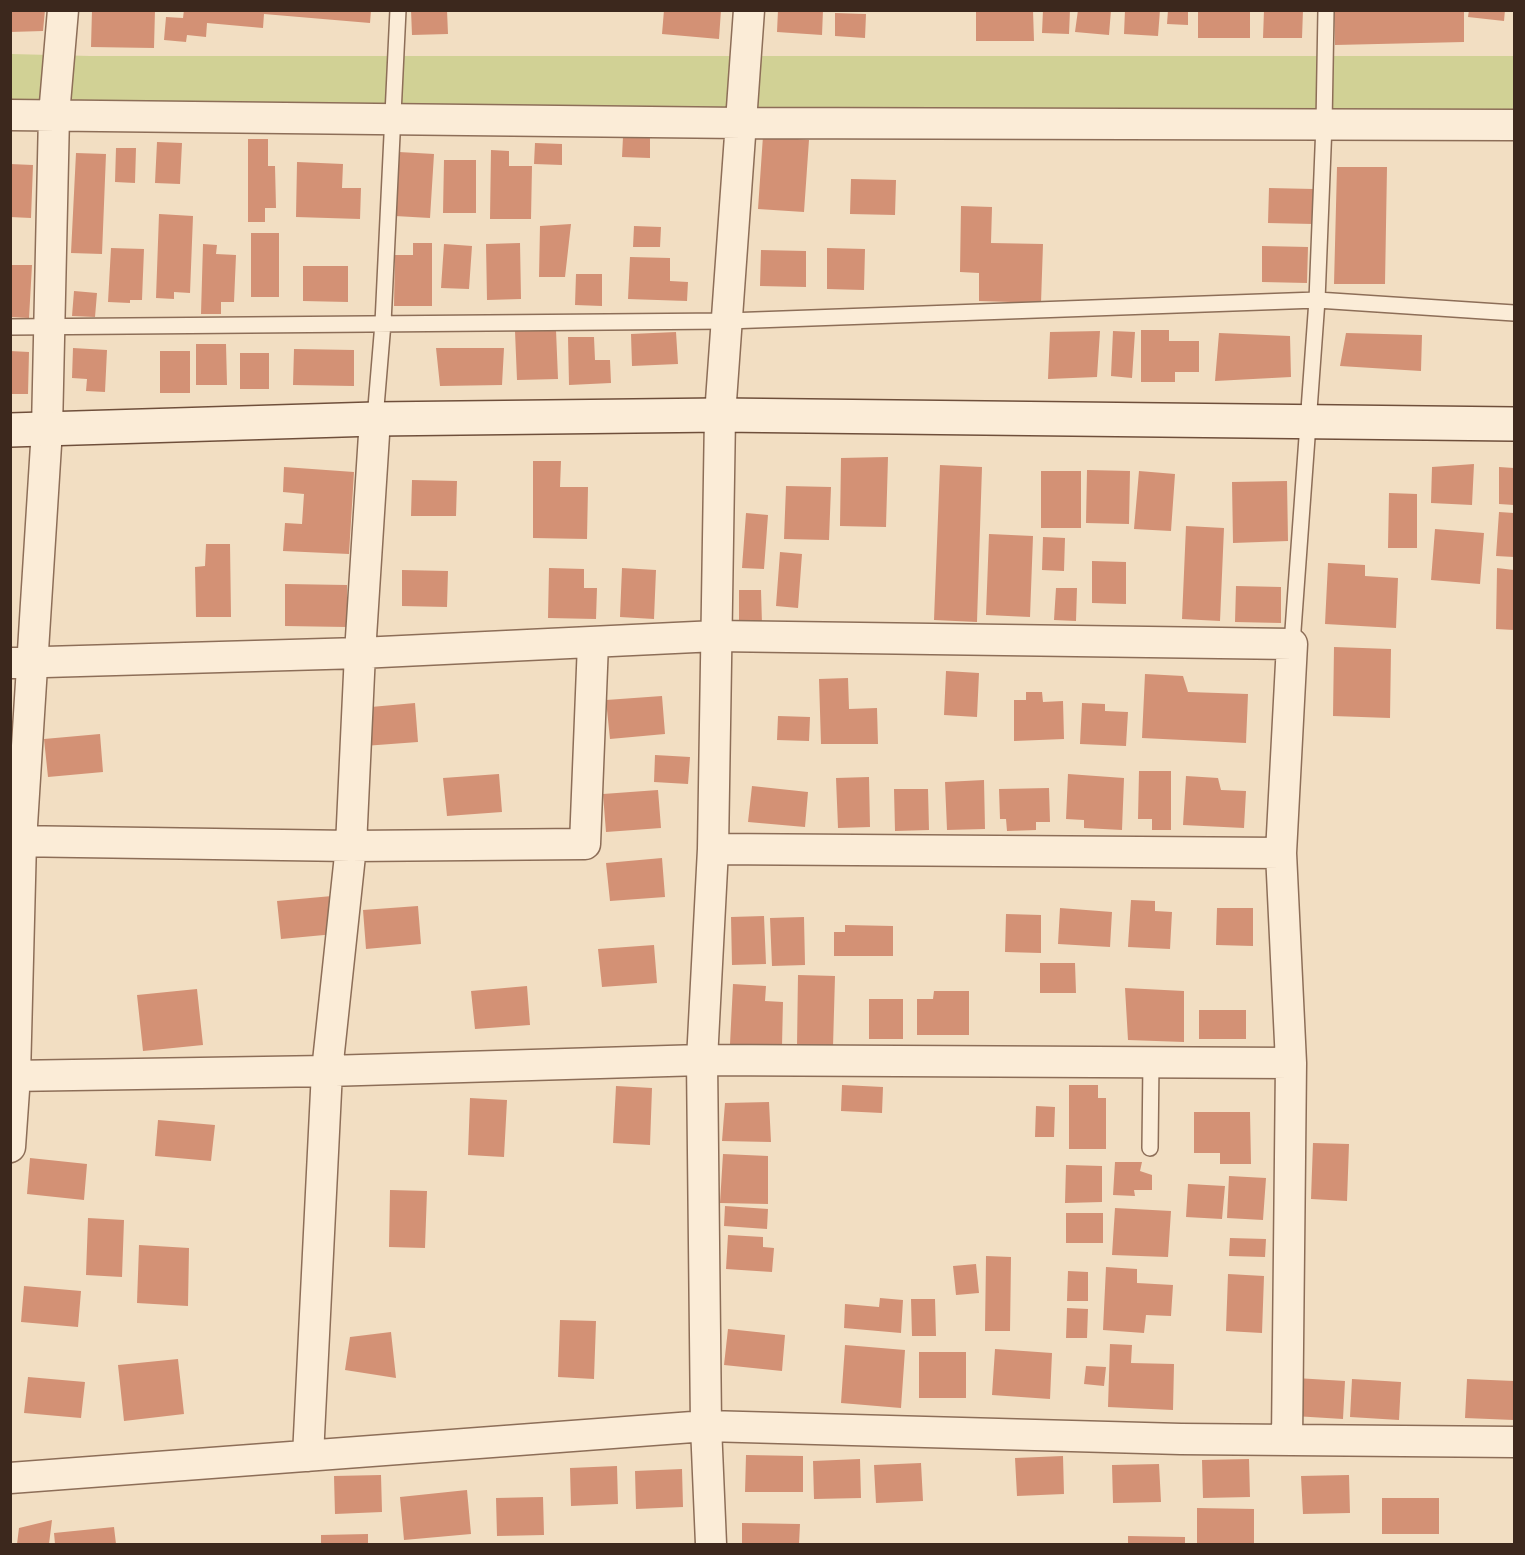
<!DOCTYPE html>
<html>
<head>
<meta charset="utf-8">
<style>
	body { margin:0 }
	#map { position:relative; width:1525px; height:1555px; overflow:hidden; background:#f2dec2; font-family:"Noto Serif",serif }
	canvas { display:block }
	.frame { position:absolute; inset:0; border:12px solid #3c281d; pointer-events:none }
</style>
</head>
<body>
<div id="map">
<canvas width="1525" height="1555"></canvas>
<div class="frame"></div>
</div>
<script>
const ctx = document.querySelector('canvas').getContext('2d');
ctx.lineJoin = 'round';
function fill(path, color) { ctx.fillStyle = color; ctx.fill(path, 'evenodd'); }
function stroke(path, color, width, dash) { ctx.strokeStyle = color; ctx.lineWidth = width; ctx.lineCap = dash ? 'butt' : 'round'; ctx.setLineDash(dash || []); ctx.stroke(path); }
fill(new Path2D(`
	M11 54 90 56H1514V126L11 118Z`), '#d1d195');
fill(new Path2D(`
	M10 10H45L43 31 10 32Z
	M92 10H155L154 48 91 47Z
	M184 10H371L370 23 264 14 263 28 207 23 206 37 187 35 186 42 164 40 166 17 183 18Z
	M411 10H447L448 34 412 35Z
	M664 10H721L719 39 662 34Z
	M778 10H823L822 35 777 32Z
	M1010 10H1033L1034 41H976V12Z
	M1043 10H1070L1069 34 1042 33Z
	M1078 10H1111L1109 35 1075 32Z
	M1125 10H1160L1158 36 1124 34Z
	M1168 10H1188V25L1167 24Z
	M1198 10H1250V38H1198Z
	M1264 10H1303L1302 38H1263Z
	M1334 10H1464V42L1335 45Z
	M1469 10H1505L1504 21 1468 17Z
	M835 13 866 14 865 38 835 36Z
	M763 136 809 140 804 212 758 209Z
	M623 137H650V158L622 157Z
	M248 139H268V166H275L276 208H265V222H248Z
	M157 142 182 143 180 184 155 183Z
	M535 143 562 144V165L534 164Z
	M116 148H136L135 183 115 182Z
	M491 150 509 151V166H532L531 219H490Z
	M399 152 434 154 430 218 395 216Z
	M76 153 106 154 102 254 71 253Z
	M444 160H476V213H443Z
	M297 162 343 164 342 188H361L360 219 296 217Z
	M10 164 33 165 31 218 10 217Z
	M1337 167H1387L1385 284H1334Z
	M851 179 896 180 895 215 850 214Z
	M1269 188 1314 189 1313 224 1268 223Z
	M961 206 992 207 991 243 1043 244 1041 303 979 301V273L960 272Z
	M159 214 193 216 190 293 174 292V299L156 298Z
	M571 224 565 277H539L540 226Z
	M634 226 661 227 660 247H633Z
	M251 233H279V297H251Z
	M413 243H432V306H394L395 255H413Z
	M520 243 521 299 487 300 486 244Z
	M203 244 217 245 216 254 236 255 234 302H221V314H201Z
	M444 244 472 246 469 289 441 288Z
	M1262 246 1308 247 1307 283 1262 282Z
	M111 248 144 249 142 300H130V303L108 302Z
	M827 248 865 249 864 290 827 289Z
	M761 250 806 251V287L760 286Z
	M630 257 670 258V281L688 282 687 301 628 299Z
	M10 265H32L29 318 10 317Z
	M303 266H348V302L303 301Z
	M576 274H602V306L575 305Z
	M74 291 97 293 95 317 72 316Z
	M556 330 558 379 517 380 515 331Z
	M1141 330H1169V341H1199V372H1175V382H1141Z
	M1100 331 1097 377 1048 379 1050 332Z
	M1113 331 1135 332 1132 378 1111 376Z
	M676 332 678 364 632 366 631 334Z
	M1219 333 1290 336 1291 377 1215 381Z
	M1346 333 1422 335 1421 371 1340 366Z
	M568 337H594L595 360H610L611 383 569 385Z
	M196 344H226L227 385H196Z
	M73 348 107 350 105 392 86 391 87 379 72 378Z
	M436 348H504L502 385 440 386Z
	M294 349 354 350V386L293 385Z
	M10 351 29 352 28 394H10Z
	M160 351H190V393H160Z
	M240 353H269V389H240Z
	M888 457 886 527 840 526 841 458Z
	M533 461H561L560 487H588L587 539 533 538Z
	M1474 464 1472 505 1431 503 1432 467Z
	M940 465 982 467 977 622 934 620Z
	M284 467 354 472 349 554 283 551 285 523 302 524 304 494 283 492Z
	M1499 467 1514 468V505L1499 504Z
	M1087 470 1130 471 1129 524 1086 523Z
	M1041 471H1081V528H1041Z
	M1139 471 1175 474 1171 531 1134 529Z
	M412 480 457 481 456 516H411Z
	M1287 481 1288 541 1233 543 1232 482Z
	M786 486 831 487 829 540 784 539Z
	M1389 493 1417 494V548H1388Z
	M1499 512 1514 513V557L1496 556Z
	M746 513 768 515 764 569 742 568Z
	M1186 526 1224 528 1220 621 1182 619Z
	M1435 529 1484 533 1480 584 1431 580Z
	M989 534 1033 536 1030 617 986 615Z
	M1043 537 1065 538 1064 571 1042 570Z
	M206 544H230L231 617H196L195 567 205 566Z
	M780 552 802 554 798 608 776 606Z
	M1092 561 1126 562V604L1092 603Z
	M1328 563 1365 565V576L1398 578 1396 628 1325 624Z
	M549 568 584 569V588H597L596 619 548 618Z
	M622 568 656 570 654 619 620 617Z
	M1497 568 1514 570V630L1496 629Z
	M402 570 448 571 447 607 402 606Z
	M285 584 347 585V627L285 626Z
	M1236 586 1281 587V623L1235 622Z
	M1056 588H1077L1076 621 1054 620Z
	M739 590H761L762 624H739Z
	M1334 647 1391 649 1390 718 1333 716Z
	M946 671 979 673 977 717 944 715Z
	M1145 674 1183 676 1188 692 1248 694 1246 743 1142 738Z
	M848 678 849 709 877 708 878 744H821L819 679Z
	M1026 692H1042L1043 702 1063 701 1064 739 1014 741V700H1026Z
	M662 696 665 734 610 739 606 700Z
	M415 703 418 742 364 746 360 708Z
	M1082 703 1105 704V711L1128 712 1126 746 1080 744Z
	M778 716 810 717 809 741 777 740Z
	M100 734 103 772 48 777 44 739Z
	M655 755 690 757 688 784 654 782Z
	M1139 771H1171V830H1152V819H1138Z
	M499 774 502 812 447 816 443 778Z
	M1068 774 1124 778 1122 830 1084 828V820L1066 819Z
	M1186 776 1218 778 1221 790 1246 791 1244 828 1183 825Z
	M869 777 870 827 838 828 836 778Z
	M984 780 985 829 947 830 945 782Z
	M752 786 808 792 805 827 748 822Z
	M1049 788 1050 822H1036V830L1007 831 1006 819H1000L999 789Z
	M894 789H928L929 830 895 831Z
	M658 790 661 828 606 832 603 794Z
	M662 858 665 897 610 901 606 863Z
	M332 896 335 934 281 939 277 901Z
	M1131 900 1155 901V911L1172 912 1170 949 1128 947Z
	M418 906 421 944 366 949 363 910Z
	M1060 908 1112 912 1110 947 1058 944Z
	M1217 908H1253V946L1216 945Z
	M1006 914 1041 915V953L1005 952Z
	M764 916 766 964 732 965 731 917Z
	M804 917 805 965 772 966 770 918Z
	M845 925 893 926V956H834V932H845Z
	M654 945 657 983 602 987 598 949Z
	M1040 963H1075L1076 993H1040Z
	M798 975 835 976 833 1047 797 1046Z
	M733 984 766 986 765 1001 783 1002 782 1046 730 1044Z
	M527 986 530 1025 475 1029 471 991Z
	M1125 988 1184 991V1042L1128 1040Z
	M197 989 203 1045 143 1051 137 995Z
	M934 991H969V1035H917V999H933Z
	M869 999H903V1039H869Z
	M1199 1010H1246V1039H1199Z
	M842 1085 883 1087 882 1113 841 1111Z
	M1069 1085H1098V1098H1106V1149H1069Z
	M616 1086 652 1088 650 1145 613 1143Z
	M470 1098 507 1100 504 1157 468 1155Z
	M769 1102 771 1142 722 1141 725 1103Z
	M1036 1106 1055 1107 1054 1137H1035Z
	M1194 1112H1250L1251 1164H1220V1153H1194Z
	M158 1120 215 1125 211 1161 155 1156Z
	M1313 1143 1349 1144 1347 1201 1311 1199Z
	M723 1154 768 1156V1204L720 1203Z
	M30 1158 87 1164 84 1200 27 1194Z
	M1115 1162H1142L1140 1171 1152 1175V1190H1134L1135 1196 1113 1195Z
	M1066 1165 1102 1166V1202L1065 1203Z
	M1229 1176 1266 1178 1263 1220 1227 1218Z
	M1188 1184 1225 1186 1222 1219 1186 1217Z
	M390 1190 427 1191 425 1248 389 1247Z
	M725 1206 768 1209 767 1229 724 1226Z
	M1115 1208 1171 1211 1168 1257 1112 1255Z
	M1066 1213H1103V1243H1066Z
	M88 1218 124 1220 122 1277 86 1275Z
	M728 1235 763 1237V1247L774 1248 772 1272 726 1269Z
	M1230 1238 1266 1239 1265 1257 1229 1256Z
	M139 1245 189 1248 188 1306 137 1303Z
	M986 1256 1011 1257 1010 1331H985Z
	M976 1264 979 1293 956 1295 953 1266Z
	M1106 1267 1137 1269V1283L1173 1285 1171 1316 1146 1315 1144 1333 1103 1330Z
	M1068 1271 1088 1272V1301H1067Z
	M1228 1274 1264 1276 1262 1333 1226 1331Z
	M24 1286 81 1291 78 1327 21 1322Z
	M880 1298 903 1300 901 1333 844 1328 845 1304 879 1307Z
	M911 1299H935L936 1336H912Z
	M1067 1308 1088 1309 1087 1338H1066Z
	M560 1320 596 1321 594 1379 558 1377Z
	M728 1329 785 1335 782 1371 724 1365Z
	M391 1332 396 1378 345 1370 350 1337Z
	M1110 1344 1132 1345 1131 1363 1174 1364 1173 1410 1108 1407Z
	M845 1345 905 1350 901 1408 841 1403Z
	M995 1349 1052 1353 1050 1399 992 1395Z
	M919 1352H966V1398H919Z
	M178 1359 184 1414 124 1421 118 1365Z
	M1086 1366 1106 1367 1104 1386 1084 1384Z
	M28 1377 85 1382 81 1418 24 1413Z
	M1296 1378 1345 1381 1343 1419 1294 1416Z
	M1352 1379 1401 1382 1399 1420 1350 1417Z
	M1467 1379 1514 1381V1420L1465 1418Z
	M746 1455 803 1456V1492H745Z
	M1063 1456 1064 1494 1017 1496 1015 1458Z
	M860 1459 861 1498 814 1499 813 1461Z
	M1249 1459 1250 1497 1203 1498 1202 1460Z
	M921 1463 923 1501 876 1503 874 1465Z
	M1159 1464 1161 1502 1113 1503 1112 1465Z
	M617 1466 618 1504 571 1506 570 1468Z
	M682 1469 683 1507 636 1509 635 1471Z
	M381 1475 382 1512 335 1514 334 1476Z
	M1349 1475 1350 1513 1303 1514 1301 1476Z
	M467 1490 471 1534 404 1540 400 1497Z
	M543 1497 544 1535 497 1536 496 1498Z
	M1382 1498H1439V1534H1382Z
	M1197 1508 1254 1509V1544H1197Z
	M52 1520 49 1544H17L19 1528Z
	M742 1523 800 1524 799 1544H742Z
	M114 1527 116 1544H55L54 1533Z
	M368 1534V1544H321V1535Z
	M1128 1536 1185 1537V1544H1128Z`), '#d39175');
const lane = new Path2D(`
	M10 327 727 321 1317 300 1514 313
	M375 419 383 323 398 10
	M1292 644 1317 300 1324 124 1326 10
	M1150 1148 1151 1062`);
const street = new Path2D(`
	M10 115 741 123 1514 125
	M10 663 360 653 716 636 1292 644 1281 853 1291 1063 1287 1440
	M10 841 351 846 585 844 593 643
	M713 849 1281 853
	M10 1076 327 1071 702 1060 1291 1063
	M10 1147 15 1076 21 841 47 429 54 115 63 10
	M308 1456 327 1071 351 846 360 653 375 419
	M10 1478 706 1426 1181 1439 1514 1442
	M711 1544 706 1426 702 1060 713 849 720 415 749 10`);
const secondary = new Path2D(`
	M10 430 375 419 720 415 1514 424`);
stroke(lane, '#8d6e58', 18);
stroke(street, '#8d6e58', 33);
stroke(secondary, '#6f4f3b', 36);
stroke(lane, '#fbecd7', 15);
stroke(street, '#fbecd7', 30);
stroke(secondary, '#fbecd7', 33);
</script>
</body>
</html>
